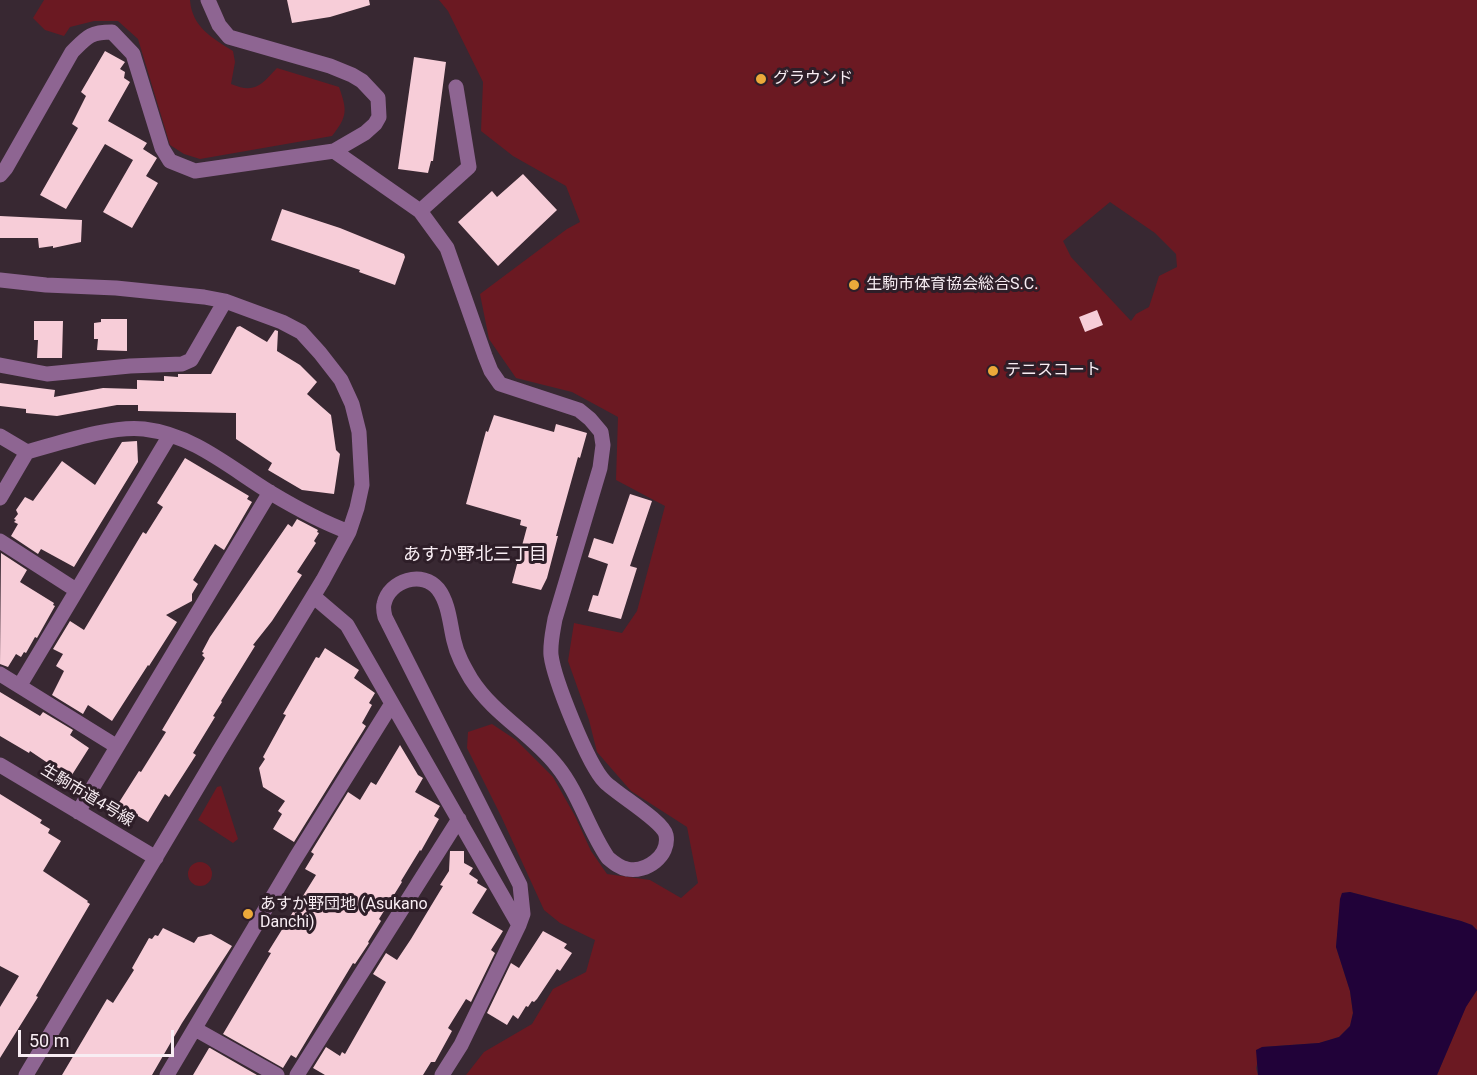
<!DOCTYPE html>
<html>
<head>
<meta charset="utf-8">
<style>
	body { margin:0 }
	#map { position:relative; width:1477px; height:1075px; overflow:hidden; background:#382832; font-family:Roboto,sans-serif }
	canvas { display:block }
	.scale { position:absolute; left:18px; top:1030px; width:156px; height:27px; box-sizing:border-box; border:3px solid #f8edf3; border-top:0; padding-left:8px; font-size:18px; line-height:21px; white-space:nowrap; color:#f8edf3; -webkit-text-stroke:4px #2e1e28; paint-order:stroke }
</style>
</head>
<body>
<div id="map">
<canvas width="1477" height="1075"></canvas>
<div class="scale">50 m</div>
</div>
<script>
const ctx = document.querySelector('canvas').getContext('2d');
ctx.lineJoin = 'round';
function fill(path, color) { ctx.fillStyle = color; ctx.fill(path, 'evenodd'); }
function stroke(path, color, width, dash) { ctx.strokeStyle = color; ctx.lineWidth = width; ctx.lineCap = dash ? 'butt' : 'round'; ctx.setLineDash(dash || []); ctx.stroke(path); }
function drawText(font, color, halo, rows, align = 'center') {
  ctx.font = font + ' Roboto,"Noto Sans JP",sans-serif'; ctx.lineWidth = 6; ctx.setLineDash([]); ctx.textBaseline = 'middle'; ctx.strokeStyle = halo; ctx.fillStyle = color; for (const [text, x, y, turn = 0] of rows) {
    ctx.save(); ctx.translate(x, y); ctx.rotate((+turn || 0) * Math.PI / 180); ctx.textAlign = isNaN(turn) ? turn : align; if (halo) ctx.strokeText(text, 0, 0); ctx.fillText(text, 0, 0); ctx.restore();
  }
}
fill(new Path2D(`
	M44 0H190C192 27 212 38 233 51L235 62 231 84C255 94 261 85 277 68L339 87C347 110 348 116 332 136L200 159 184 154 170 145 138 39 118 21H94L70 27 64 36 45 30 33 18Z
	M439 0H1477V930L1472 925 1461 921 1350 892 1342 893 1336 947 1350 991 1353 1013 1350 1026 1339 1037 1319 1043 1262 1047 1256 1068 1258 1075H466L484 1052 532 1024 553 989 586 972 595 940 560 923 544 910 501 816 467 748 468 732 492 724 516 740 553 777 575 816 591 851 607 874 650 880 681 898 698 883 687 827 631 791 597 752 589 720 568 661 574 623 622 633 637 611 665 506 616 480 618 417 572 392 516 378 489 339 480 294 567 229 580 222 566 186 513 156 481 131 483 82 448 11ZM1110 202 1155 233 1176 254 1177 267 1159 276 1149 307 1136 314 1131 321 1071 257 1063 241Z
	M221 786 238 839 233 843 198 820 217 787Z
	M188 874a12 12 0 1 1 24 0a12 12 0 1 1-24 0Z
	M1477 990V1075H1437L1466 1006Z`), '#6b1922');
fill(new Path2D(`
	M1350 892 1461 921 1472 925 1477 930V990L1466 1007 1437 1075H1258L1256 1050 1262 1047 1319 1043 1339 1037 1350 1026 1353 1013 1350 991 1336 947 1340 899 1342 893Z`), '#210239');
fill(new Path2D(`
	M287 0H369L370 5 330 17 292 23Z
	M105 51 125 62 120 69 125 72 124 78 130 82 108 121 147 143 143 149 157 158 146 176 158 183 132 228 103 212 133 160 105 144 66 209 40 195 78 128 72 124 86 96 81 92Z
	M414 57 446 62 433 161H431L428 173 398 169Z
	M523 174 557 210 498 266 458 222 492 191 497 197Z
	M282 209 340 228 404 254 405 257 395 285 359 272 360 270 271 240Z
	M0 216 82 220 81 242 53 248V246L39 248 38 238H0Z
	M1097 310 1103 325 1085 332 1079 317Z
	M101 319H127V351L97 350 98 339H94V323L101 322Z
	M34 321H63L62 358H37L38 340H34Z
	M240 326 267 342 275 330 278 331 277 351 300 365 317 382 307 394 331 415 336 450 340 454 334 494 302 490 268 470 272 463 236 439V413L138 411V405H117L57 416 26 413V409L0 406V383L55 390 54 397 103 388 137 389V380L164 381V376L178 377V374H211L237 327Z
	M494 415 554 432 556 424 587 433 580 458 578 457 556 536H558L547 578 541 590 512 583 527 527 520 525 521 520 466 504 486 431 488 432Z
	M137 441 138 462 74 567 41 549 38 554 11 536 18 524 14 522 16 520 14 519 18 514 16 510 25 497 33 501 62 461 95 485 122 442Z
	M185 458 249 496 247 499 252 502 224 550 215 544 193 580 198 584 192 594V601L166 615 177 622 149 666 148 665 112 721 88 705 83 714 52 695 64 671 56 666 63 654 53 649 70 621 84 630 143 532 146 534 163 507 157 503Z
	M630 494 652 501 630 566 637 568 621 619 588 611 593 595 598 596 608 564 588 557 594 538 613 544Z
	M297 519 318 530 317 532 319 533 314 541 316 543 297 572 302 575 272 621 253 645 255 646 221 701 222 702 213 716 215 717 193 753 196 755 169 797 165 794 148 822 118 804 139 771 141 772 166 732 162 730 205 658 202 655 204 653 202 652 210 637 288 524 292 527Z
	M1 553 27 570 20 582 54 603 53 605 55 606 37 638 35 637 26 653 24 652 21 657 16 654 8 667 0 664Z
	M325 648 359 670 354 678 375 693 369 703 372 705 362 723 366 726 363 731 294 842 273 829 282 814 278 811 285 801 263 787 259 768 265 759 263 757 286 715 283 714 316 657 319 658Z
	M0 692 40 716 43 712 73 730 70 735 89 748 70 778 30 751 29 753 0 736Z
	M400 745 418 775 423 778 415 792 440 806 434 816 439 819 421 851 420 850 401 881 402 882 379 919 381 921 368 942 369 943 355 964 353 963 296 1058 291 1055 283 1068 223 1034 271 953 268 952 316 875 305 869 314 854 311 852 348 792 360 800 371 782 376 785Z
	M0 794 42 820 40 823 50 829 48 833 61 841 43 871 88 901 87 902 90 904 36 996 38 997 0 1058V1007L19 976 0 966Z
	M450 851H464V863L473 868 469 874 478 880 477 883 487 889 472 913 503 931 491 950 495 953 471 1002 466 999 448 1028 452 1031 435 1062H431L423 1075H325L313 1068 326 1047 340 1056 342 1052 345 1054 386 982 373 974 386 953 397 960 411 939 443 886 440 885 449 871Z
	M163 928 194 943 198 937 211 934 232 946 182 1023 152 1075H62L107 999 113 1003 134 970 132 968 149 938 152 939 155 935 158 936Z
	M543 931 567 944 564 948 572 953 560 971 557 969 537 999 534 1002 532 1001 528 1007 526 1006 518 1019 513 1015 507 1025 487 1013 511 963 519 968Z
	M209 1048H210L257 1075H193Z`), '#f7cdd8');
stroke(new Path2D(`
	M334 151 420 211 447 248 485 356 491 371 500 384 579 410 590 419 601 432 603 445 600 468 555 619C553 631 550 643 551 655 554 679 588 765 605 782 618 795 663 821 666 835 670 856 646 873 627 869 620 868 614 863 608 858 588 829 579 793 557 766 531 733 494 715 471 679 464 667 457 655 454 641 450 625 449 603 438 589 423 570 389 580 384 604 383 608 384 613 385 617L520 885 523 914 519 925
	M0 175 6 168 72 52C87 37 90 32 112 32L133 54 162 148 170 161 195 171 334 151 365 133 375 124 379 117 378 98 362 81 352 75 330 66 229 37 219 25 208 0
	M420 211 469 167 456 87
	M0 280 46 285 116 288 204 297 225 301 282 322 301 332 320 353 341 380 352 404 359 432 362 485 357 508 349 532 323 580 219 751 26 1075
	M0 365 47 374 130 366 182 364 191 360 225 301
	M0 436 27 452C60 443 112 425 144 429 194 435 230 468 271 493 296 508 322 522 349 532
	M0 498 27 452
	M0 541 76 590
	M313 596 347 625 519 925 461 1045 442 1075
	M0 674 116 746
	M20 685 170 435
	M0 765 156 858
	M78 812 270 492
	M195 1029 277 1075
	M167 1075 295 859 391 705
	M297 1075 459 819`), '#8e6592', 15);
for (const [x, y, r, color] of [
	[761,79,6,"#eca93a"],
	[854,285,6,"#eca93a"],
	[993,371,6,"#eca93a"],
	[248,914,6,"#eca93a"]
]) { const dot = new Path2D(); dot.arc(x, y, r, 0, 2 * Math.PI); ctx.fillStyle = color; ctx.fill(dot); stroke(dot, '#2e1e28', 2); }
drawText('16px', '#f8edf3', '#2e1e28', [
	["グラウンド",773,79],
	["生駒市体育協会総合S.C.",866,285],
	["テニスコート",1005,371],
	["あすか野団地 (Asukano",260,905],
	["Danchi)",260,923]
], 'left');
drawText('16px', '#f8edf3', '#2e1e28', [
	["生駒市道4号線",87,796,31]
]);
drawText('18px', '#f8edf3', '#2e1e28', [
	["あすか野北三丁目",475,555]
]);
</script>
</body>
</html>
